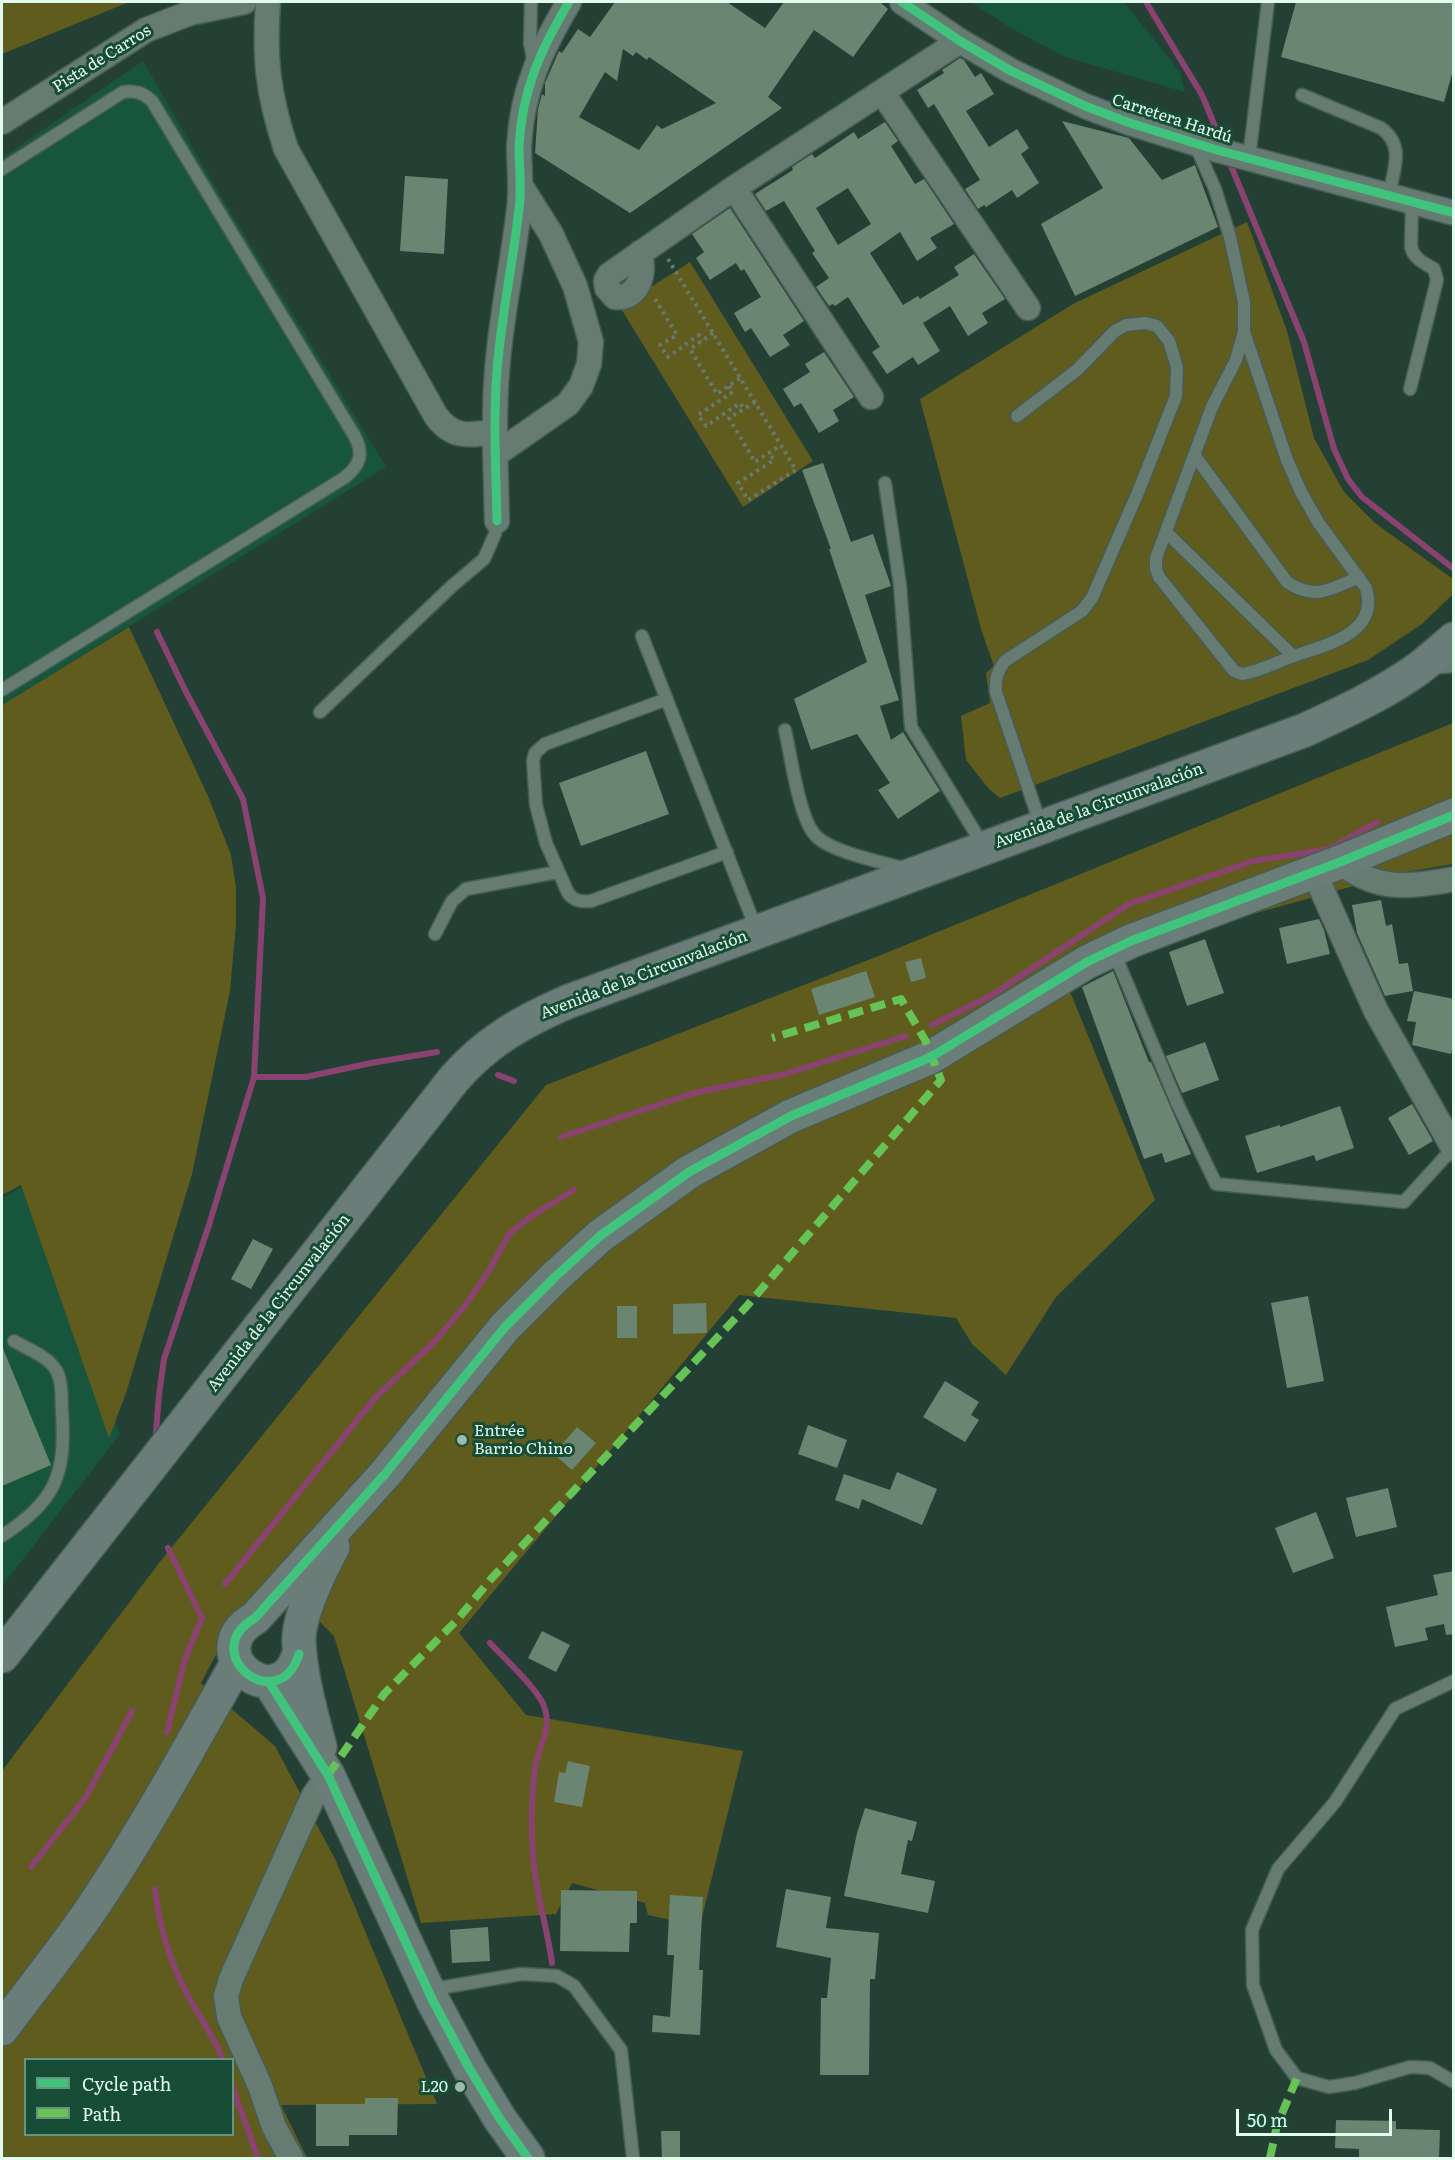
<!DOCTYPE html>
<html>
<head>
<meta charset="utf-8">
<style>
	body { margin:0 }
	#map { position:relative; width:1455px; height:2160px; overflow:hidden; background:#244035; font-family:Literata,serif }
	canvas { display:block }
	.frame { position:absolute; inset:0; border:3px solid #e1fcee; pointer-events:none }
	.legend { position:absolute; left:24px; top:2058px; width:210px; height:78px; box-sizing:border-box; background:#174d37; border:2px solid #689380; margin:0; padding:8px 10px; list-style:none; font-size:18px; color:#e1fcee }
	.legend li { display:flex; align-items:center; gap:12px; height:30px }
	.legend b { width:30px; border:2px solid #689380 }
	.scale { position:absolute; left:1236px; top:2109px; width:156px; height:27px; box-sizing:border-box; border:3px solid #e1fcee; border-top:0; padding-left:8px; font-size:18px; line-height:21px; white-space:nowrap; color:#e1fcee; -webkit-text-stroke:4px #174d37; paint-order:stroke }
</style>
</head>
<body>
<div id="map">
<canvas width="1455" height="2160"></canvas>
<div class="frame"></div>
<ul class="legend">
<li><b style="height:8px;background:#40c37c"></b>Cycle path</li>
<li><b style="height:8px;background:#66c356"></b>Path</li>
</ul>
<div class="scale">50 m</div>
</div>
<script>
const ctx = document.querySelector('canvas').getContext('2d');
ctx.lineJoin = 'round';
function fill(path, color) { ctx.fillStyle = color; ctx.fill(path, 'evenodd'); }
function stroke(path, color, width, dash) { ctx.strokeStyle = color; ctx.lineWidth = width; ctx.lineCap = dash ? 'butt' : 'round'; ctx.setLineDash(dash || []); ctx.stroke(path); }
function drawText(font, color, halo, rows, align = 'center') {
  ctx.font = font + ' Literata,serif'; ctx.lineWidth = 6; ctx.setLineDash([]); ctx.textBaseline = 'middle'; ctx.strokeStyle = halo; ctx.fillStyle = color; for (const [text, x, y, turn = 0] of rows) {
    ctx.save(); ctx.translate(x, y); ctx.rotate((+turn || 0) * Math.PI / 180); ctx.textAlign = isNaN(turn) ? turn : align; if (halo) ctx.strokeText(text, 0, 0); ctx.fillText(text, 0, 0); ctx.restore();
  }
}
fill(new Path2D(`
	M971 2H1124L1180 72 1185 92 1065 57 1009 27Z
	M143 61 213 183 386 467 2 705V158Z
	M32 1181 120 1434 2 1586V1198Z`), '#18553d');
fill(new Path2D(`
	M2 2H129L2 54Z
	M1247 222 1287 331 1314 438 1344 492 1375 523 1453 579V594L1422 624 1368 660 1000 798 989 789 966 760 961 716 990 703 986 673 994 666 981 629 920 399 1073 304Z
	M690 262 813 461 743 507 620 307Z
	M129 627 208 796 231 855 236 887V924L230 991 192 1174 126 1393 109 1438 21 1185 2 1195V705Z
	M1453 723V864L1400 873 1249 915 1113 941 1058 962 1155 1200 1056 1297 1006 1375 972 1344 956 1318 739 1295 459 1633 526 1715 743 1751 700 1926 648 1915 645 1903 572 1883 556 1914 421 1923 334 1636 275 1577 220 1647 201 1683 275 1746 335 1859 437 2104 281 2105 307 2158H2V1771L159 1563 546 1085 876 957ZM26 2060H232V2134H26Z`), '#5f5c1e');
stroke(new Path2D(`
	M1146 2 1202 95 1222 143
	M1229 161 1304 342 1334 449 1348 479 1362 497 1454 569
	M932 1025 992 995 1129 904 1253 861 1329 849 1377 822
	M498 1075 514 1081
	M254 1077H306L371 1063 437 1052
	M561 1137 694 1093 785 1074 906 1036
	M156 1432 159 1395 164 1359 209 1225 254 1077 263 898 243 799 186 692 157 632
	M225 1584 375 1398 434 1342 464 1307 490 1269 509 1234 530 1217 574 1190
	M490 1643C503 1657 538 1689 544 1706 553 1730 538 1745 535 1768 531 1803 530 1837 535 1873 539 1903 548 1933 552 1963
	M167 1732 185 1659 202 1618 168 1548
	M31 1867 86 1797 132 1711
	M155 1889C159 1923 168 1956 183 1986 195 2011 213 2034 223 2060
	M232 2086 258 2158`), '#8a4371', 6);
fill(new Path2D(`
	M615 2H727L765 28 784 2H880L888 9 853 57 814 30 768 97 782 108 630 213 535 153 538 109 542 94 545 96V83L559 51 562 53 578 29 590 37ZM623 49 633 56 636 52 647 60 649 57 716 103 662 129 657 125 639 150 579 117 605 72 617 81Z
	M1296 2H1454V67L1444 102 1281 57Z
	M960 58 964 60 975 77 981 73 994 94 966 111 989 147 1017 129 1029 148 1021 154 1039 183 1017 198 1012 190 986 207 984 205 978 209 965 189 980 180 934 104 928 108 917 90 944 73 942 70Z
	M1062 121 1129 138 1162 180 1195 165 1218 227 1075 296 1041 224 1103 188Z
	M885 122 898 141 891 146 915 184 924 179 954 224 930 238 937 248 917 261 900 232 870 253 903 305 918 296 920 299 959 275 954 267 974 254 1005 299 982 313 988 323 968 336 950 306 923 323 940 351 918 365 913 357 887 374 872 352 880 347 848 297 835 306 833 304 829 306 816 287 829 278 812 253 815 251 784 201 766 211 755 194 793 170 792 167 812 154 815 158 854 132 858 139ZM848 188 871 224 838 245 816 208Z
	M405 176 448 179 444 254 400 251Z
	M730 208 804 321 783 335 790 345 770 357 751 328 745 332 734 313 761 297 744 269 741 271 736 263 710 280 696 258 704 252 692 234Z
	M824 352 854 397 833 410 839 421 819 433 801 403 794 407 783 389 810 372 805 364Z
	M823 463 851 542 873 534 891 586 865 595 899 700 880 706 891 740 903 732 940 791 898 819 878 790 890 783 857 734 811 750 794 699 867 662 829 549H831L802 470Z
	M646 751 669 814 581 846 559 783Z
	M1381 900 1386 926 1392 924 1399 964 1408 963 1413 991 1385 996 1357 933 1352 905Z
	M1319 919 1324 930 1330 954 1287 964 1279 928Z
	M1205 939 1224 993 1187 1006 1169 952Z
	M921 958 926 978 911 982 905 962Z
	M866 971 875 997 819 1015 811 989Z
	M1113 971 1149 1062H1151L1191 1154 1165 1163 1162 1153 1144 1159 1082 987Z
	M1414 991 1454 999V1041L1451 1054 1412 1045 1416 1022 1407 1021Z
	M1205 1042 1219 1080 1182 1093 1166 1056Z
	M1412 1104 1433 1141 1409 1155 1388 1118Z
	M1340 1106 1354 1148 1316 1161 1314 1155 1257 1173 1245 1136 1280 1125V1127Z
	M253 1239 273 1249 251 1289 231 1279Z
	M1308 1296 1324 1381 1287 1388 1271 1303Z
	M706 1303 707 1333 673 1334V1304Z
	M617 1306H637V1338H617Z
	M2 1346 51 1465 2 1486Z
	M945 1381 979 1402 971 1415 979 1420 965 1442 923 1417Z
	M808 1425 847 1440 837 1468 798 1454Z
	M577 1427 596 1443 572 1470 554 1454Z
	M897 1472 937 1489 922 1525 862 1499 859 1509 835 1500 844 1474 890 1490Z
	M1388 1488 1397 1527 1356 1537 1346 1498Z
	M1316 1512 1334 1558 1293 1573 1275 1528Z
	M1454 1571V1634L1446 1635 1444 1624 1425 1628 1428 1640 1395 1647 1386 1607 1438 1595 1433 1575Z
	M542 1631 570 1645 556 1672 528 1658Z
	M568 1761 590 1766 582 1807 554 1802 559 1772 565 1773Z
	M865 1808 917 1822 912 1841 908 1840 901 1874 935 1881 928 1913 844 1896 857 1833Z
	M786 1889 831 1897 826 1928 879 1933 875 1979H870L869 2075H820L821 1998H827L831 1958 776 1947Z
	M561 1890 637 1891V1923H630L629 1952 560 1951Z
	M670 1895 703 1897 699 1970H703L700 2035 652 2032 653 2015 670 2017 674 1955H667Z
	M488 1927 490 1961 452 1963 450 1930Z
	M365 2098H398L397 2135H349V2146H316V2104H365Z
	M1336 2120 1396 2121V2129L1440 2130 1439 2158H1359V2149L1335 2148Z
	M661 2131H680V2158H662Z`), '#6a8572');
const lane = new Path2D(`
	M531 2 530 44 534 62
	M1302 95 1381 128C1406 146 1393 170 1389 196
	M1195 144 1215 189 1230 237 1244 302V332L1236 360 1212 407 1156 558V569L1159 577 1234 671 1242 674C1258 672 1275 663 1291 657 1324 645 1380 635 1366 588L1318 522 1301 492 1287 460 1244 332
	M1249 158 1268 2
	M2 169 123 92C136 90 143 93 152 101L354 435C364 453 361 465 344 478L2 690
	M1410 389 1437 280 1434 269C1424 263 1414 259 1411 247L1412 202
	M1017 416 1077 370 1115 331 1126 325 1146 323 1157 326 1169 341 1177 367 1176 396 1139 490 1092 598 1082 611 1005 661C997 672 995 679 996 692L1041 826
	M1195 456 1287 582C1315 601 1331 589 1359 577
	M885 483 900 585 911 727 984 847
	M1166 532 1293 656
	M642 636 757 931
	M1431 668 1454 666
	M667 699 545 744 535 753 533 761 536 805 546 843 568 893C574 901 581 902 591 901L727 852
	M320 712 452 586 484 559 495 534 497 521
	M785 730C791 756 799 819 816 836 831 852 885 863 907 869
	M435 934 452 901 466 889 558 872
	M1113 950 1178 1105 1216 1184 1404 1202 1453 1148
	M2 1536C56 1500 66 1476 62 1411 61 1398 63 1382 56 1370 48 1356 27 1349 14 1341
	M1454 1681 1395 1709 1335 1802 1278 1869 1252 1930 1253 1985 1276 2050 1297 2078 1329 2087 1355 2083 1410 2067 1430 2068 1454 2082
	M428 1990 521 1974 557 1976 574 1986 621 2050 633 2158`);
const street = new Path2D(`
	M268 2C264 59 268 94 286 149L436 416C453 439 468 435 495 432
	M902 2 960 41 1011 71 1085 106 1130 123 1217 150 1454 213
	M882 92 1028 308
	M2 122 146 30 190 13 244 2
	M734 188 871 397
	M640 253C645 271 640 300 615 297L607 288 606 281 609 275 734 188 960 41
	M495 455 568 404 581 386 589 364 591 342 575 286 551 234 520 185
	M497 521C496 471 493 421 497 371 501 317 513 263 519 209 522 188 519 167 519 146 522 90 541 49 569 2
	M1340 862C1377 892 1410 887 1454 879
	M1314 872 1376 1011 1454 1149
	M291 2158 274 2127 260 2086 229 2017 226 1996 231 1979 313 1797 328 1775`);
const secondary = new Path2D(`
	M299 1654C279 1719 195 1653 255 1618L385 1474 505 1327 555 1277 600 1236 689 1172 791 1116 931 1057 1087 962 1131 941 1340 862 1454 815
	M2 1656 454 1079C487 1041 522 1022 567 1002L1305 730C1344 712 1383 694 1418 669 1430 660 1442 649 1454 639
	M269 1682 328 1775 433 2001 469 2068 500 2119 528 2158
	M320 1747C311 1713 301 1678 299 1643 297 1618 321 1569 333 1547
	M2 2029C31 1990 62 1952 90 1911 144 1831 190 1747 237 1663`);
stroke(lane, '#475d54', 15);
stroke(street, '#475d54', 27);
stroke(secondary, '#475d54', 36);
stroke(new Path2D(`
	M668 259 796 470 748 500 738 483 774 460 769 453
	M655 299 677 335 660 345 668 357 699 335 702 341
	M713 333 690 349 717 394 740 378
	M729 386 733 392 698 415 706 426 740 403 744 409
	M755 402 729 418 755 462 781 445`), '#677a71', 4, [3, 4.5]);
stroke(lane, '#667b71', 12);
stroke(street, '#667b71', 24);
stroke(secondary, '#6b7d78', 33);
stroke(new Path2D(`
	M328 1775 384 1694 457 1620 491 1579 746 1307 941 1080 925 1040 901 999 772 1038
	M1270 2158 1277 2125 1297 2078`), '#66c356', 8, [15, 8]);
stroke(new Path2D(`
	M902 2 960 41 1011 71 1085 106 1130 123 1217 150 1454 213
	M497 521C496 471 493 421 497 371 501 317 513 263 519 209 522 188 519 167 519 146 522 90 541 49 569 2
	M299 1654C279 1719 195 1653 255 1618L385 1474 505 1327 555 1277 600 1236 689 1172 791 1116 931 1057 1087 962 1131 941 1340 862 1454 815
	M269 1682 328 1775 433 2001 469 2068 500 2119 528 2158`), '#40c37c', 9);
for (const [x, y, r, color] of [
	[462,1440,6,"#9fbaad"],
	[460,2087,6,"#9fbaad"]
]) { const dot = new Path2D(); dot.arc(x, y, r, 0, 2 * Math.PI); ctx.fillStyle = color; ctx.fill(dot); stroke(dot, '#174d37', 2); }
drawText('16px', '#e1fcee', '#174d37', [
	["Pista de Carros",102,59,-32],
	["Carretera Hardú",1172,119,18],
	["Avenida de la Circunvalación",1099,806,-20],
	["Avenida de la Circunvalación",644,975,-21],
	["Avenida de la Circunvalación",279,1303,-52]
]);
drawText('16px', '#e1fcee', '#174d37', [
	["Entrée",474,1431],
	["Barrio Chino",474,1449],
	["L20",448,2087,"right"]
], 'left');
</script>
</body>
</html>
